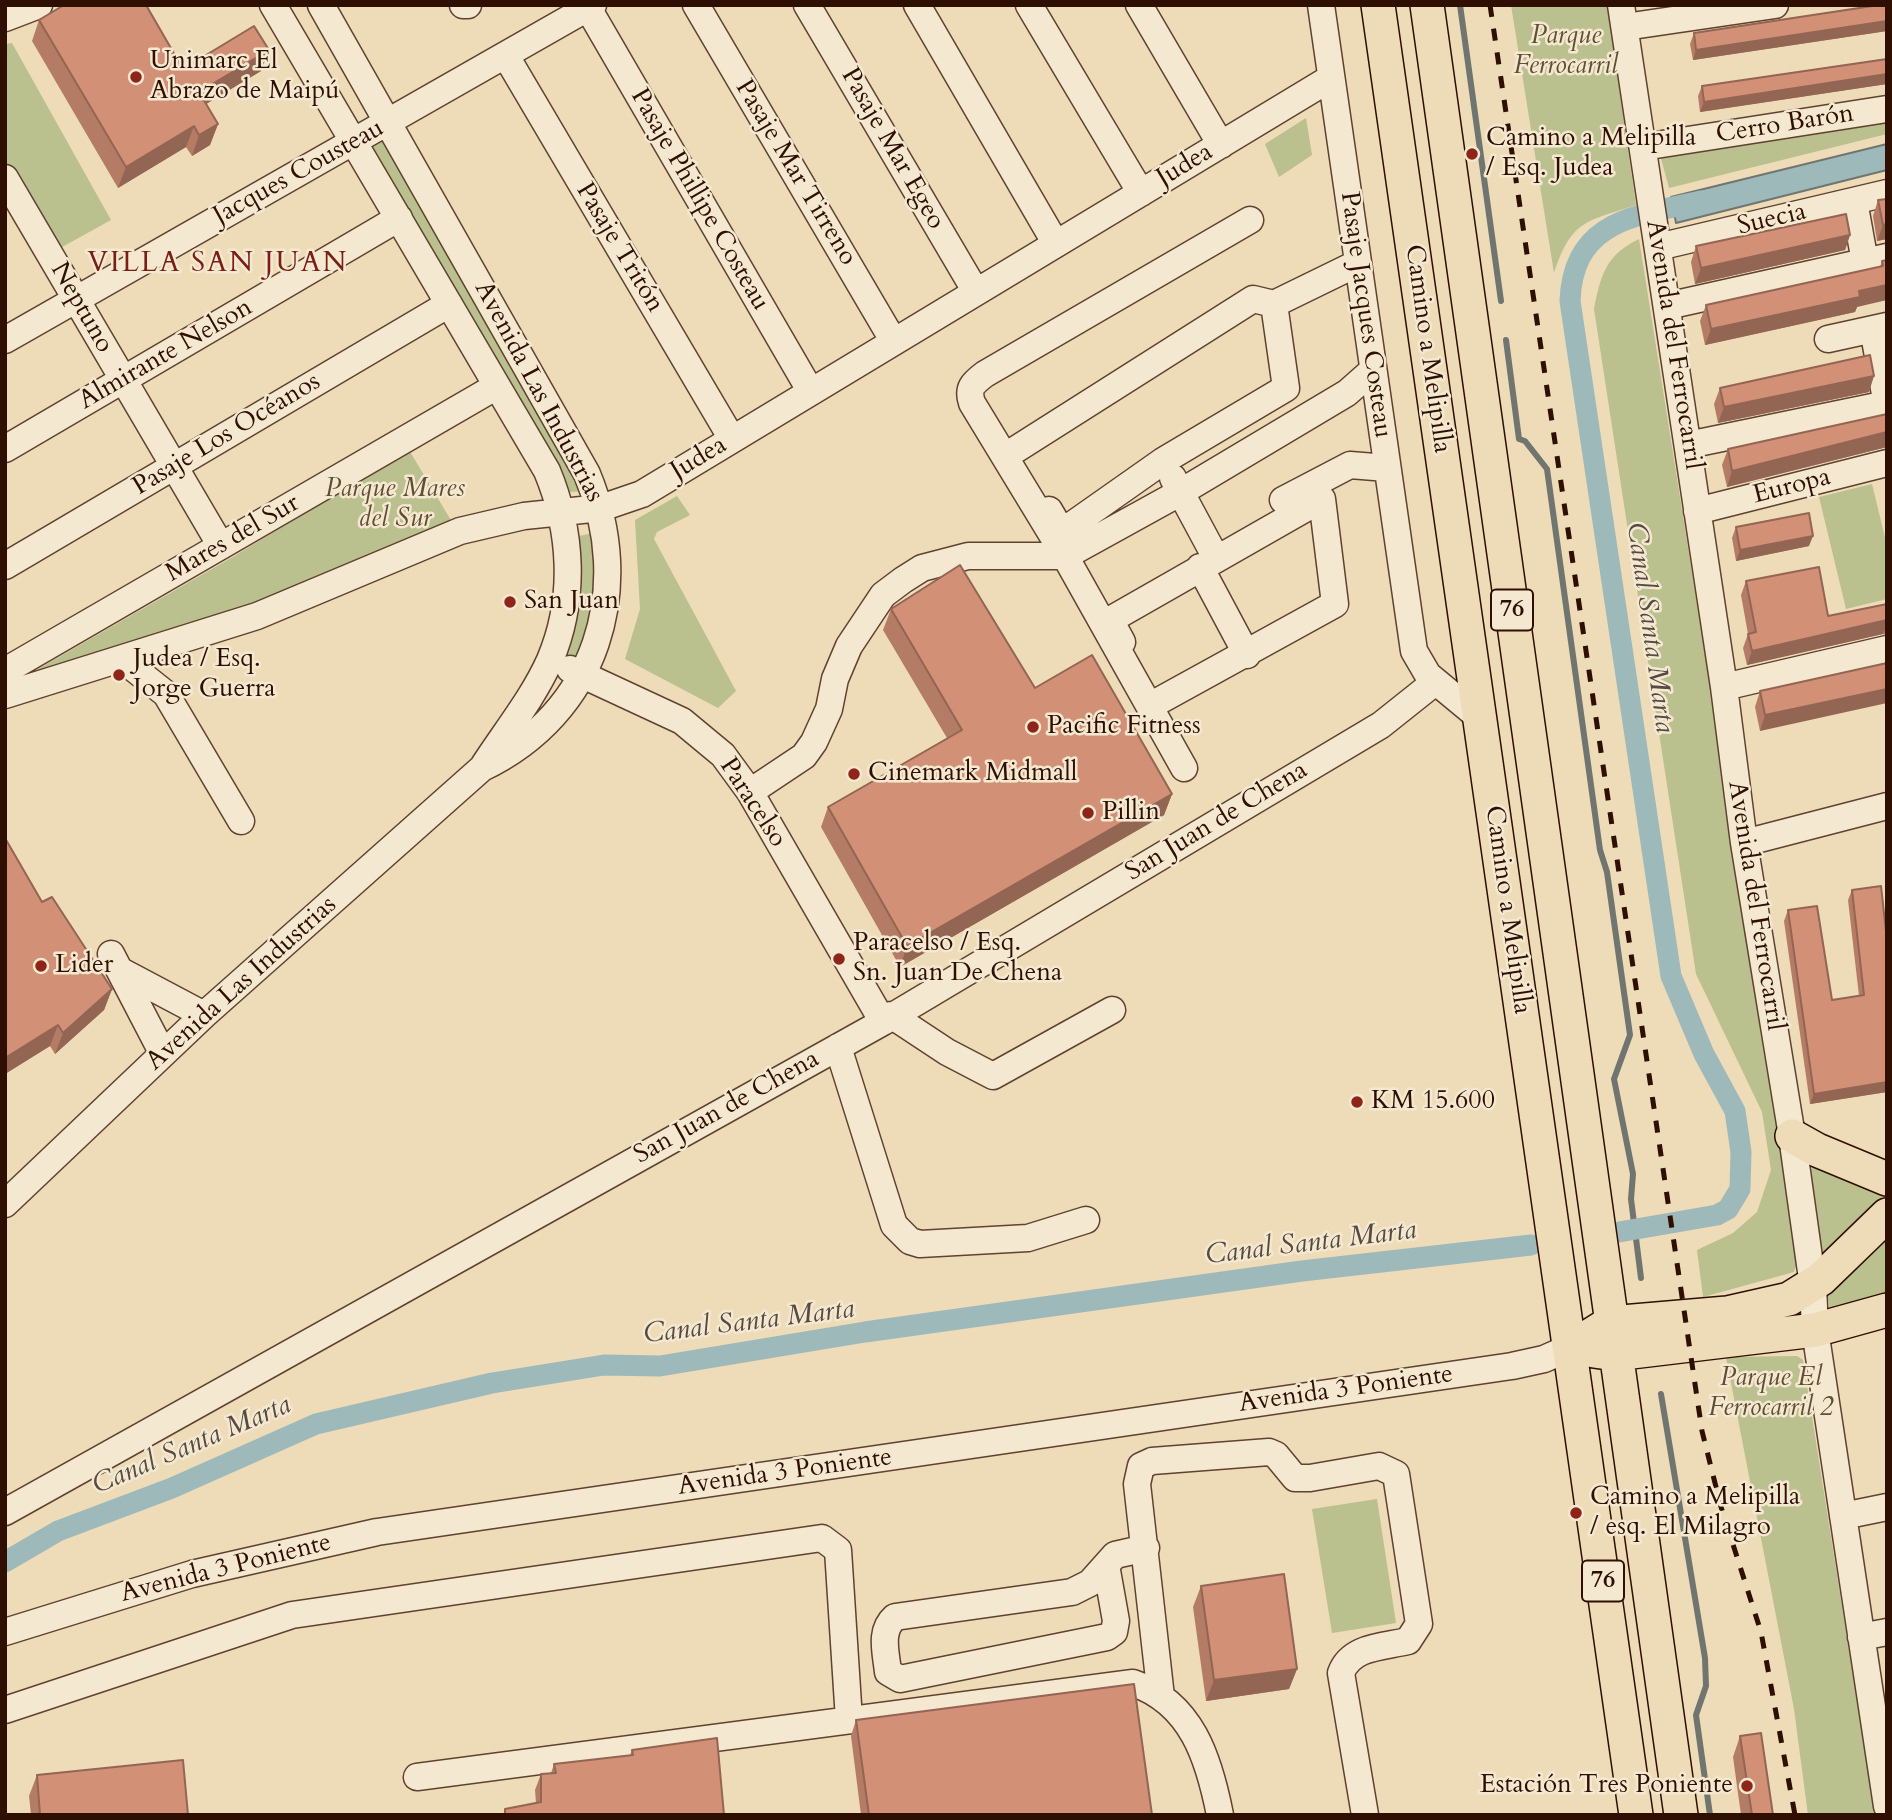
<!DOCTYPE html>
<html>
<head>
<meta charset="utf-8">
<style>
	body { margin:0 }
	#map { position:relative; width:1892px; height:1820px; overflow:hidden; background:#eedbb8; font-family:Cardo,serif }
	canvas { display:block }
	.frame { position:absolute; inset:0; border:7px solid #2f0f01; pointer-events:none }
</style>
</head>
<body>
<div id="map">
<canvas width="1892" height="1820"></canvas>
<div class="frame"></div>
</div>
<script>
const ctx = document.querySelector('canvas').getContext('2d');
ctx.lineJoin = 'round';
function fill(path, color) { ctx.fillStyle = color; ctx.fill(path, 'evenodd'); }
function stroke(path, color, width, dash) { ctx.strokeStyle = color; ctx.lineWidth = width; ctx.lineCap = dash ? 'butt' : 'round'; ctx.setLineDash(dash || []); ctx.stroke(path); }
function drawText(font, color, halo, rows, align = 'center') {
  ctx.font = font + ' Cardo,serif'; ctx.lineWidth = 5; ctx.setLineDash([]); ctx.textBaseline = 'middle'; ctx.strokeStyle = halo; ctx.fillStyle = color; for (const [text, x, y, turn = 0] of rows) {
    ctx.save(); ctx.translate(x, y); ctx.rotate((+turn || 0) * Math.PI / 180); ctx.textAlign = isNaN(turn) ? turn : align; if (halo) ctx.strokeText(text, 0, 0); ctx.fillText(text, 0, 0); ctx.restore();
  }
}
fill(new Path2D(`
	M1511 5H1607L1636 205C1586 222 1572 219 1554 273Z
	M12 43 111 220 55 251 5 164V44Z
	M1306 118 1312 155 1279 177 1265 144Z
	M1887 122V134L1669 188 1659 151Z
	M386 135 587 491 570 492 553 458 368 145Z
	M1639 239 1800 1253 1794 1272 1703 1297 1697 1250 1733 1233 1757 1212 1771 1170 1762 1112 1696 974 1594 309C1601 274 1606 255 1639 239Z
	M409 450 452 522 254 610 19 680 231 558Z
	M1872 484 1887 546V599L1846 609 1819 497Z
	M677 496 690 515 657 532 654 539 736 691 718 708 625 659 640 609 635 520Z
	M593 533 597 597 582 659 566 654 582 596 579 536Z
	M1820 1163 1887 1193 1821 1258 1808 1181 1811 1169Z
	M1887 1224V1292L1831 1317 1826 1285Z
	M1797 1356 1803 1360 1875 1815H1808L1794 1709 1726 1357Z
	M1377 1499 1396 1623 1332 1633 1312 1509Z`), '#bac08e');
const water = new Path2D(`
	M1887 144V170L1676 223 1671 197Z`);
fill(water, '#9db9b9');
stroke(water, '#71756f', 2);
stroke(new Path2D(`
	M1460 5 1501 301
	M1506 340 1519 439 1525 441 1547 469 1600 850 1607 872 1630 1035 1614 1079 1633 1174 1631 1199 1641 1278
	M1661 1394 1705 1658 1706 1686 1696 1715 1710 1815`), '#71756f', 6);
stroke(new Path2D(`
	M1619 1232 1717 1215 1728 1209 1740 1189 1741 1152 1735 1111 1704 1054 1671 976 1570 301C1573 219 1637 216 1701 201
	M5 1562 58 1531 172 1488 316 1424 492 1383 604 1365 660 1366 865 1332 1302 1271 1531 1245`), '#9db9b9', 21);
const minor = new Path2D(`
	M273 5 547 471C572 531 576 599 550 660 533 698 506 731 484 765
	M463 5H468
	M696 5 894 342
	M807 5 976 292
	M917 5 1056 244
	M1029 5 1141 193
	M1139 5 1221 145
	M1321 5 1414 651 1428 675 1480 718
	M1621 5 1724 687 1744 843 1792 1136 1813 1286 1815 1330 1887 1806
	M588 8 811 392
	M5 18 39 5
	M1625 27 1775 5
	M506 56 732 439
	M1643 147 1887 109
	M5 178 221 546
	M1854 201 1865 262
	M1658 247 1887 193
	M1274 304 1358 263
	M1667 306 1887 257
	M1873 329 1887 405
	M1828 339 1887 326
	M5 340 593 5
	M1688 445 1887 404
	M5 449 399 218
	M1015 450 1253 299 1274 304
	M1173 478 1216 558
	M1283 500 1350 465 1387 468
	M1049 510 1062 532 1163 461 1286 388 1274 304
	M1697 511 1887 463
	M5 566 449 304
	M1200 567 1247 655
	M1122 642 1110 620 1322 499 1335 604 1157 702
	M122 659 166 694 241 821
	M570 669 682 721 723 755 750 792 883 1022
	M5 671 497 386
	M1724 687 1887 649
	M5 695 257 616 460 531 524 516 601 508 642 494 1331 78
	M1184 768 1065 556 972 403C967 388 973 383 985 374L1250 220
	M750 792 804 756 814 742 829 709 835 679 849 646 883 595 903 580 922 568 968 556H1065L1181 492 1347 393 1373 370
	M1744 843 1887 806
	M111 954 163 1054
	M121 971 204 1015
	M891 1015 947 1052 993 1076 1112 1010
	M838 1047 894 1225 910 1241 920 1244 1028 1238 1086 1220
	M5 1204 204 1015 482 768C597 713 635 589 587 474L321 5
	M5 1512 883 1022 1381 725 1435 682
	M1843 1516 1887 1507
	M1106 1565 1116 1621 1114 1632 1107 1637 900 1679 888 1672C886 1652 879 1631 895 1617L1072 1592 1090 1583 1115 1555 1146 1548
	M5 1632 192 1574 377 1532 1512 1366 1544 1359 1571 1347
	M1861 1637 1887 1632
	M1161 1697 1137 1484 1141 1466 1152 1461 1269 1452 1276 1455 1295 1478H1310L1379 1466 1396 1474 1419 1624 1408 1641C1383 1647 1351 1646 1341 1673L1365 1815
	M5 1710 292 1615 822 1538 838 1550 849 1720
	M417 1777 1133 1683C1192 1703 1209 1759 1220 1815`);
const major = new Path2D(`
	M1378 5 1636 1815
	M1427 5 1681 1815
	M1792 1136 1817 1150 1887 1179
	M1591 1335 1610 1323 1727 1313 1789 1299 1821 1279 1887 1215
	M1594 1351 1615 1354 1815 1330 1887 1310`);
stroke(minor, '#5f422f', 29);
stroke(major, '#2f0f01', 36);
stroke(minor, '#f4e8d1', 26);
stroke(major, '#eedbb8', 33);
stroke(new Path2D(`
	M1490 5 1702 1431 1721 1507 1761 1632 1795 1815`), '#2f0f01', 5, [12, 12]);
fill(new Path2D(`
	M1887 5V31L1693 60 1690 44 1694 33Z
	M39 20 183 69 269 50 261 71 206 104 218 124 210 145 192 156 186 147 118 188 32 41Z
	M1887 59V84L1700 112 1698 96 1702 86Z
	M1878 200 1887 239 1877 241 1873 216Z
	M1850 235 1845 250 1695 284 1691 262 1696 246Z
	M1887 260 1857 307 1855 312 1705 345 1700 321 1706 305 1880 267 1882 261Z
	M1720 388 1869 392 1718 423 1714 404Z
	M1887 414V447L1727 487 1722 465 1728 449Z
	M1736 527 1809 546 1736 561 1732 538Z
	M1746 581 1828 616 1887 604V635L1883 634 1747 665 1743 648 1748 634 1741 595Z
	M891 609 1035 688 1172 794 1164 815 900 967 821 827 828 807 947 738 883 630Z
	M1887 663 1760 731 1755 707 1760 691Z
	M5 839 42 902 112 989 104 1010 55 1054 50 1046 5 1074Z
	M1852 890 1887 940V1092L1810 1104 1784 921 1788 910 1832 1000 1859 996 1848 900Z
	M1201 1586 1297 1669 1289 1689 1206 1701 1193 1607Z
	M856 1720 1152 1815H861L851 1736Z
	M1740 1736 1773 1815H1741L1733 1757Z
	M632 1750 724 1815H503L505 1809 536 1803 535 1790 541 1774 551 1773 554 1764 630 1755Z
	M37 1775 188 1815H31L29 1796Z`), '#b57c65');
fill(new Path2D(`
	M1887 21V31L1693 60 1696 50Z
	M269 50 261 71 191 113 199 92Z
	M1887 74V84L1700 112 1704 102Z
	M218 124 210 145 192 156 199 135Z
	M194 126 186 147 118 188 126 167Z
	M1887 224V239L1877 241 1883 225Z
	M1850 235 1845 250 1695 284 1701 268Z
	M1887 285V300L1857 307 1855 312 1705 345 1711 329Z
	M1874 376 1869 392 1718 423 1724 407Z
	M1887 432V447L1727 487 1732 471Z
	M1813 536 1809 546 1736 561 1740 550Z
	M1887 620V625L1883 634 1747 665 1752 651Z
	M1887 689V703L1760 731 1765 715Z
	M1172 794 1164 815 900 967 907 946Z
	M112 989 104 1010 55 1054 63 1033Z
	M58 1025 50 1046 5 1074V1058Z
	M1887 1082V1092L1810 1104 1814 1094Z
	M1297 1669 1289 1689 1206 1701 1214 1680Z`), '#936553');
const building = new Path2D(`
	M64 5H146L183 69 254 26 269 50 199 92 218 124 199 135 194 126 126 167 39 20Z
	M1879 5H1887V21L1696 50 1694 33Z
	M1887 59V74L1704 102 1702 86Z
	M1887 199V224L1883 225 1878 200Z
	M1846 214 1850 235 1701 268 1696 246Z
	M1887 260V285L1859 291 1860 297 1711 329 1706 305 1883 266 1882 261Z
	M1870 355 1874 376 1724 407 1720 388Z
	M1887 414V432L1732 471 1728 449Z
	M1809 513 1813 536 1740 550 1736 527Z
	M960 565 1035 688 1092 655 1172 794 907 946 828 807 962 730 891 609Z
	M1819 567 1828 616 1887 604V620L1752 651 1748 634 1756 632 1746 581Z
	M1887 663V689L1765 715 1760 691Z
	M5 838 42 902 52 897 112 989 63 1033 58 1025 5 1058Z
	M1881 886 1887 940V977H1886L1887 986V1082L1814 1094 1788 910 1817 906 1832 1000 1864 995 1852 890Z
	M1284 1574 1297 1669 1214 1680 1201 1586Z
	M1134 1684 1152 1815H869L856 1720Z
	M1761 1733 1773 1815H1752L1740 1736Z
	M717 1738 724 1815H505V1809L541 1802V1774L556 1773 554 1764 633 1755 632 1750Z
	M183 1760 188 1815H40L37 1775Z`);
fill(building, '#d29076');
stroke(building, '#936553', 2);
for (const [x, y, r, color] of [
	[136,77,7,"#8f2418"],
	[1472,154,7,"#8f2418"],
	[510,602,7,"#8f2418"],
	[119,675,7,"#8f2418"],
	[1033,727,7,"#8f2418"],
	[854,774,7,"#8f2418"],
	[1088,813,7,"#8f2418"],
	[839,959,7,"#8f2418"],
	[41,966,7,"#8f2418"],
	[1357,1102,7,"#8f2418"],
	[1576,1513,7,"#8f2418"],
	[1747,1786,7,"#8f2418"]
]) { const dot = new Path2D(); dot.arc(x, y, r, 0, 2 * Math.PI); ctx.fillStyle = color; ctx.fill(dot); stroke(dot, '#f4e8d1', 2.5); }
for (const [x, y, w] of [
	[1512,610,42],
	[1603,1581,42]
]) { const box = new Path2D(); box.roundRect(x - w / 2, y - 20.5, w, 41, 5); ctx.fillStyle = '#f4e8d1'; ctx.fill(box); stroke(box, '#2f0f01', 2); }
drawText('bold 24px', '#2f0f01', null, [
	["76",1512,610],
	["76",1603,1581]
]);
drawText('italic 26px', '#604d32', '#f4e8d1', [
	["Parque",1566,37],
	["Ferrocarril",1566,67],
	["Parque Mares",395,490],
	["del Sur",395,520],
	["Parque El",1771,1379],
	["Ferrocarril 2",1771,1409]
]);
drawText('26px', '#2f0f01', '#f4e8d1', [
	["Unimarc El",150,62],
	["Abrazo de Maipú",150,92],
	["Camino a Melipilla",1486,139],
	["/ Esq. Judea",1486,169],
	["San Juan",524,602],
	["Judea / Esq.",133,660],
	["Jorge Guerra",133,690],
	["Pacific Fitness",1047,727],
	["Cinemark Midmall",868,774],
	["Pillin",1102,813],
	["Paracelso / Esq.",853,944],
	["Sn. Juan De Chena",853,974],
	["Lider",55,966],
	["KM 15.600",1371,1102],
	["Camino a Melipilla",1590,1498],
	["/ esq. El Milagro",1590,1528],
	["Estación Tres Poniente",1733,1786,"right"]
], 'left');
drawText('26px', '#2f0f01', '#f4e8d1', [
	["Cerro Barón",1785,125,-9],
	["Pasaje Mar Egeo",892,149,60],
	["Judea",1185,166,-31],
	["Jacques Cousteau",299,173,-29],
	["Pasaje Mar Tirreno",795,173,59],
	["Pasaje Phillipe Costeau",699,200,60],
	["Suecia",1772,220,-13],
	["Pasaje Tritón",619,248,59],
	["Neptuno",81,308,60],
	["Pasaje Jacques Costeau",1365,315,82],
	["Avenida del Ferrocarril",1673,345,81],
	["Camino a Melipilla",1427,349,82],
	["Almirante Nelson",166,355,-30],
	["Avenida Las Industrias",538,392,62],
	["Pasaje Los Océanos",227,435,-31],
	["Judea",699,459,-31],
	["Europa",1792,487,-14],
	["Mares del Sur",233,539,-30],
	["Paracelso",752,803,57],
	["San Juan de Chena",1217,822,-31],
	["Avenida del Ferrocarril",1755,906,81],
	["Camino a Melipilla",1507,910,82],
	["Avenida Las Industrias",242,984,-42],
	["San Juan de Chena",727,1108,-29],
	["Avenida 3 Poniente",1346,1390,-8],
	["Avenida 3 Poniente",785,1473,-8],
	["Avenida 3 Poniente",226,1569,-14]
]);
ctx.letterSpacing = '2px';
drawText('28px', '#7a1f14', '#f4e8d1', [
	["VILLA SAN JUAN",218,265]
]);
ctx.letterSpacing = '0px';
drawText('italic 28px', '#564a41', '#f4e8d1', [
	["Canal Santa Marta",1649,628,82],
	["Canal Santa Marta",1311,1244,-7],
	["Canal Santa Marta",749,1323,-7],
	["Canal Santa Marta",192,1446,-23]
]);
</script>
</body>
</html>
